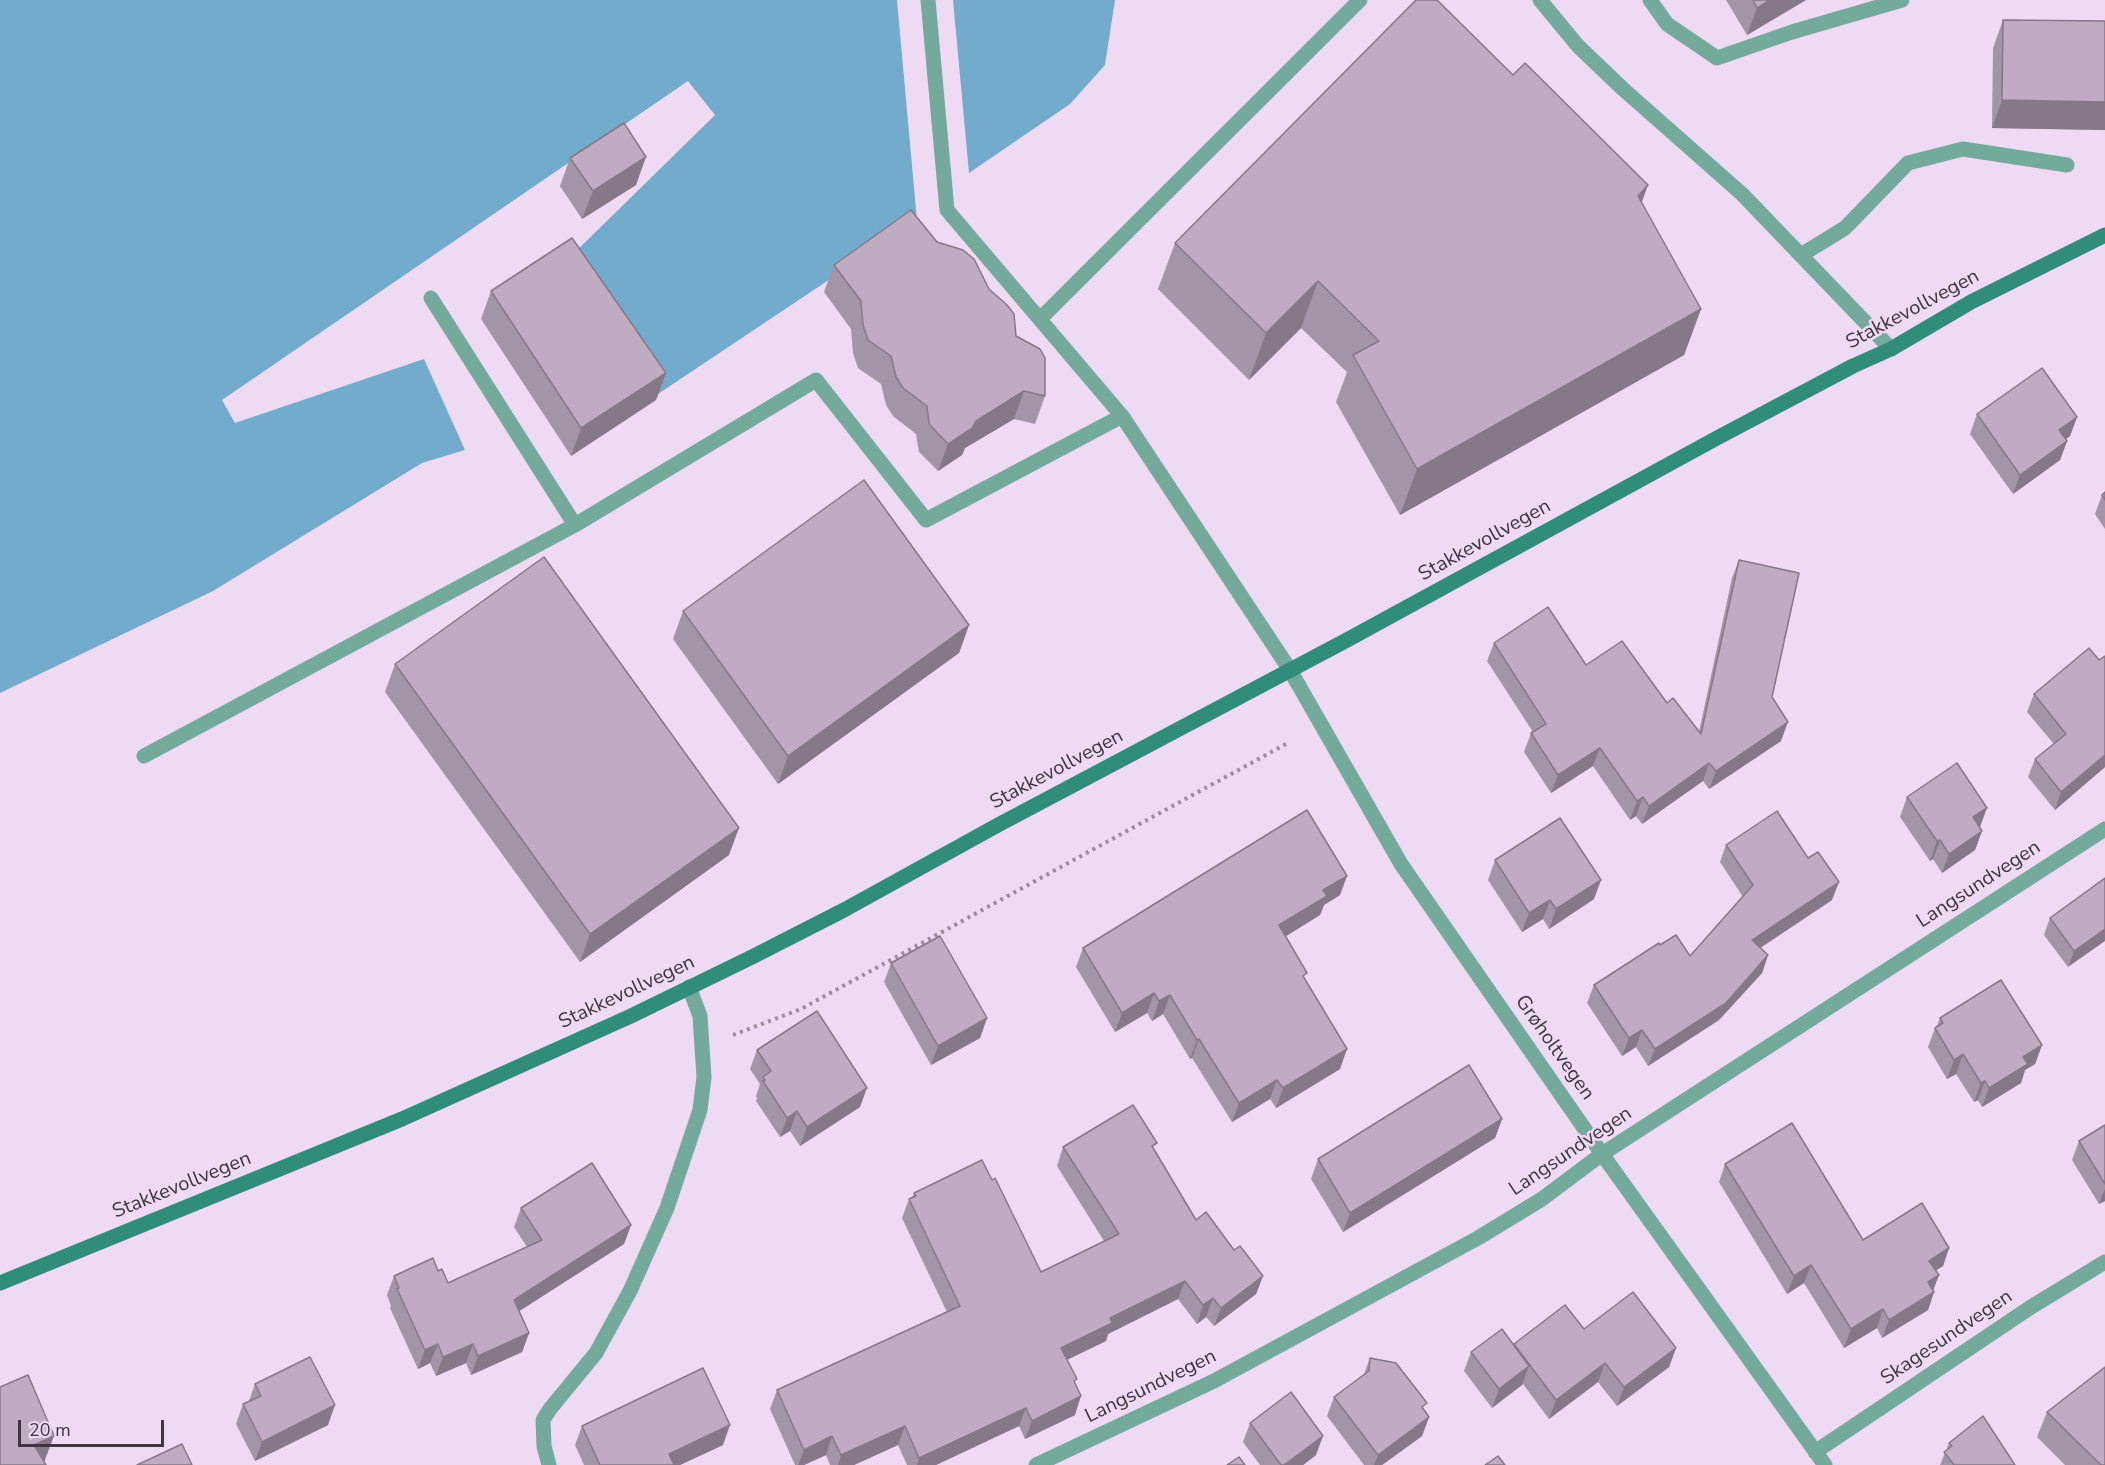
<!DOCTYPE html>
<html>
<head>
<meta charset="utf-8">
<style>
	body { margin:0 }
	#map { position:relative; width:2105px; height:1465px; overflow:hidden; background:#eedaf2; font-family:"Nunito Sans",sans-serif }
	canvas { display:block }
	.scale { position:absolute; left:18px; top:1420px; width:146px; height:27px; box-sizing:border-box; border:3px solid #3e363f; border-top:0; padding-left:8px; font-size:18px; line-height:21px; white-space:nowrap; color:#3e363f; -webkit-text-stroke:4px #eedaf2; paint-order:stroke }
</style>
</head>
<body>
<div id="map">
<canvas width="2105" height="1465"></canvas>
<div class="scale">20 m</div>
</div>
<script>
const ctx = document.querySelector('canvas').getContext('2d');
ctx.lineJoin = 'round';
function fill(path, color) { ctx.fillStyle = color; ctx.fill(path, 'evenodd'); }
function stroke(path, color, width, dash) { ctx.strokeStyle = color; ctx.lineWidth = width; ctx.lineCap = dash ? 'butt' : 'round'; ctx.setLineDash(dash || []); ctx.stroke(path); }
function drawText(font, color, halo, rows, align = 'center') {
  ctx.font = font + ' "Nunito Sans",sans-serif'; ctx.lineWidth = 5; ctx.setLineDash([]); ctx.textBaseline = 'middle'; ctx.strokeStyle = halo; ctx.fillStyle = color; for (const [text, x, y, turn = 0] of rows) {
    ctx.save(); ctx.translate(x, y); ctx.rotate((+turn || 0) * Math.PI / 180); ctx.textAlign = isNaN(turn) ? turn : align; if (halo) ctx.strokeText(text, 0, 0); ctx.fillText(text, 0, 0); ctx.restore();
  }
}
fill(new Path2D(`
	M0 0H897L917 221 655 396 560 267 715 115 688 81 222 400 235 423 424 359 465 450 422 463 213 591 0 693Z
	M953 0H1115L1105 65 1070 104 969 173Z`), '#72abcc');
stroke(new Path2D(`
	M733 1035 801 1009 1286 744`), '#9a8c9d', 4, [3, 4.5]);
stroke(new Path2D(`
	M928 0 947 210 1122 416 1290 670
	M1540 0 1578 46 1623 89 1742 194 1891 349
	M1650 0 1667 24 1717 58 1792 32 1902 0
	M1801 255 1845 228 1908 163 1963 149 2067 165
	M431 298 575 525
	M1040 319 1360 0
	M144 756 575 525 816 380 926 520 1122 416
	M549 1465 544 1446 543 1420 550 1409 596 1353 630 1291 667 1208 700 1110 704 1077 700 1016 689 987`), '#74aa9b', 15);
stroke(new Path2D(`
	M1290 670 1401 864 1602 1154 1825 1465
	M1815 1452 2031 1307 2105 1262
	M1036 1465 1214 1381 1478 1238 1542 1199 1602 1154 2105 829`), '#74aa9b', 15);
stroke(new Path2D(`
	M0 1283 402 1119 631 1016 752 957 844 910 998 825 1347 640 1717 438 1853 366 1891 349 1971 302 2105 235`), '#308d79', 15);
fill(new Path2D(`
	M1726 0H1806L1747 35Z
	M2003 20 2105 21V130L1992 128 1993 48Z
	M570 158 636 185 582 219 560 186Z
	M1641 203 1701 309 1684 355 1400 515 1336 402 1347 372 1301 328 1249 380 1158 289 1175 243Z
	M937 242 989 289 1016 336 1045 396 1035 424 1014 419 965 448 962 455 938 471 919 452 916 434 893 416 886 405 881 384 858 368 853 353 851 329 824 292 834 265Z
	M491 291 666 373 656 400 571 456 481 319Z
	M1977 414 2077 417 2070 436 2066 439 2067 441 2060 460 2013 494 1970 434Z
	M2105 492V529L2095 514 2102 495Z
	M1739 560 1781 741 1709 789 1703 781 1642 824 1636 816 1630 820 1593 766 1551 793 1524 752 1531 733 1533 732 1487 661 1494 643 1586 665 1667 703 1699 732 1732 578Z
	M683 611 969 625 959 653 778 784 673 639Z
	M395 664 729 855 580 962 385 692Z
	M2034 694 2105 767 2055 810 2028 777 2035 759 2054 744 2027 712Z
	M1907 797 1980 827 1982 831 1975 850 1942 873 1933 859 1930 861 1900 817Z
	M1726 845 1832 900 1760 948 1768 955 1762 973 1719 1020 1648 1066 1636 1047 1622 1056 1587 1003 1594 985 1660 945 1690 956 1743 897 1720 862Z
	M1495 860 1594 899 1549 929 1543 919 1522 932 1488 880Z
	M2105 878 2068 967 2044 935 2050 918Z
	M1340 895 1324 905 1320 915 1285 936 1305 979 1340 1069 1276 1108 1270 1099 1232 1122 1192 1058 1190 1059 1163 1014 1152 1021 1147 1013 1115 1032 1076 967 1083 948Z
	M891 963 987 1018 980 1038 931 1065 884 982Z
	M1940 1018 2042 1045 2035 1064 2025 1070 2021 1083 1982 1107 1978 1100 1974 1102 1956 1074 1947 1079 1928 1047 1935 1028 1937 1026Z
	M757 1050 860 1107 800 1146 790 1131 780 1137 756 1101 757 1098 756 1096 760 1084 750 1069Z
	M1502 1119 1495 1138 1343 1232 1311 1179 1318 1159Z
	M2105 1125V1201L2099 1204 2072 1160 2079 1141Z
	M1063 1147 1154 1150 1196 1220 1234 1250 1263 1276 1256 1294 1214 1326 1206 1317 1197 1324 1178 1299 1108 1334 1106 1341 1067 1360 1075 1384V1415L1025 1439 1019 1426 936 1465H907L898 1445 854 1465H830L826 1455 804 1465H795L770 1409 777 1390 947 1312 902 1218 909 1199 912 1198 914 1193 992 1180 1041 1272 1104 1241 1057 1166Z
	M1725 1164 1863 1240 1949 1248 1943 1266 1935 1271 1939 1275 1933 1290 1934 1292 1928 1310 1882 1338 1877 1328 1844 1348 1804 1283 1787 1294 1719 1182Z
	M521 1208 631 1225 624 1244 519 1311 529 1333 522 1352 471 1375 466 1363 436 1376 430 1363 418 1369 390 1308 391 1306 387 1295 394 1276 438 1271 448 1283 527 1247 514 1227Z
	M1584 1329 1676 1348 1669 1367 1617 1406 1598 1382 1549 1419 1523 1384 1492 1408 1464 1371 1471 1352 1513 1344Z
	M1370 1358 1424 1410 1429 1417 1422 1436 1382 1465H1364L1327 1416 1334 1397 1364 1374Z
	M255 1384 328 1425 255 1461 236 1424 243 1404 249 1401Z
	M2047 1412 2105 1465H2065L2037 1437Z
	M1250 1423 1316 1455 1303 1465H1260L1243 1442Z
	M582 1426 723 1445 680 1465H584L575 1445Z
	M1949 1443 2015 1465H1940Z`), '#a494a8');
fill(new Path2D(`
	M1770 0H1806L1747 35 1757 8Z
	M2002 100 2105 102V130L1992 128Z
	M646 157 636 185 582 219 593 191Z
	M1648 185 1631 232 1638 196Z
	M1318 281 1301 328 1249 380 1266 333Z
	M1701 309 1684 355 1400 515 1417 469Z
	M666 373 656 400 571 456 581 428Z
	M1024 391 1014 419 965 448 962 455 938 471 948 444 976 421Z
	M2077 417 2070 436 2052 449 2059 430Z
	M2067 441 2060 460 2013 494 2020 475Z
	M969 625 959 653 778 784 788 756Z
	M1788 722 1781 741 1709 789 1716 771Z
	M1600 748 1593 766 1551 793 1558 775Z
	M2105 755V767L2055 810 2061 792Z
	M1709 763 1703 781 1642 824 1649 806Z
	M1643 797 1636 816 1630 820 1637 801Z
	M1987 808 1980 827 1973 817Z
	M739 828 729 855 580 962 590 934Z
	M1982 831 1975 850 1942 873 1949 854Z
	M1940 840 1933 859 1930 861 1937 841Z
	M1347 876 1340 895 1324 905 1320 915 1272 945 1279 925 1323 890Z
	M1601 880 1594 899 1549 929 1556 909Z
	M1839 882 1832 900 1745 958 1752 940Z
	M1550 900 1543 919 1522 932 1529 913Z
	M2105 929V941L2068 967 2074 951Z
	M1768 955 1762 973 1719 1020 1648 1066 1655 1049Z
	M1154 993 1147 1013 1115 1032 1122 1013Z
	M1170 995 1163 1014 1152 1021 1159 1001Z
	M987 1018 980 1038 931 1065 938 1046Z
	M1642 1030 1636 1047 1622 1056 1629 1038Z
	M1199 1039 1192 1058 1190 1059 1197 1040Z
	M2042 1045 2035 1064 2025 1070 2021 1083 1982 1107 1989 1088 2023 1057Z
	M1347 1049 1340 1069 1276 1108 1283 1088Z
	M1963 1054 1956 1074 1947 1079 1954 1060Z
	M1277 1080 1270 1099 1232 1122 1239 1103Z
	M1985 1081 1978 1100 1974 1102 1981 1083Z
	M867 1088 860 1107 800 1146 807 1127Z
	M797 1111 790 1131 780 1137 787 1118Z
	M1502 1119 1495 1138 1343 1232 1350 1213Z
	M2105 1189V1201L2099 1204Z
	M631 1225 624 1244 507 1319 514 1300Z
	M1949 1248 1943 1266 1922 1279 1929 1261Z
	M1811 1265 1804 1283 1787 1294 1794 1276Z
	M1939 1275 1932 1293 1928 1282Z
	M1263 1276 1256 1294 1214 1326 1221 1308Z
	M1185 1281 1178 1299 1108 1334 1106 1341 1054 1366 1061 1348 1110 1318Z
	M1934 1292 1928 1310 1882 1338 1889 1320Z
	M1213 1298 1206 1317 1197 1324 1203 1305Z
	M1883 1309 1877 1328 1844 1348 1851 1329Z
	M529 1333 522 1352 471 1375 478 1356Z
	M438 1344 430 1363 418 1369 425 1350Z
	M473 1344 466 1363 436 1376 443 1357Z
	M1676 1348 1669 1367 1617 1406 1624 1387Z
	M1605 1363 1598 1382 1549 1419 1556 1400Z
	M1529 1366 1522 1385 1492 1408 1499 1389Z
	M1081 1396 1075 1415 1025 1439 1032 1421Z
	M335 1405 328 1425 255 1461 262 1442Z
	M1026 1408 1019 1426 936 1465H917L919 1458Z
	M1429 1417 1422 1436 1382 1465H1374L1378 1455Z
	M730 1425 723 1445 680 1465H665L669 1454Z
	M905 1426 898 1445 854 1465H838L841 1455Z
	M54 1436 43 1465 34 1445Z
	M832 1436 826 1455 804 1465H798L804 1450Z
	M1323 1436 1316 1455 1303 1465H1284Z`), '#867888');
const building = new Path2D(`
	M1416 0H1437L1513 75 1525 63 1648 185 1638 196 1701 309 1417 469 1353 355 1379 341 1318 281 1266 333 1175 243Z
	M1753 0H1770L1757 8Z
	M2003 20 2105 21V102L2002 100Z
	M624 123 646 157 593 191 570 158Z
	M911 210 937 242 963 250 974 259 989 289 1007 305 1014 314 1016 336 1040 349 1045 358V396L1024 391 976 421 972 428 948 444 929 424 927 406 903 388 896 377 891 356 868 340 863 325 861 301 834 265Z
	M572 238 666 373 581 428 491 291Z
	M2042 368 2077 417 2059 430 2067 441 2020 475 1977 414Z
	M864 480 969 625 788 756 683 611Z
	M2105 492V500L2102 495Z
	M544 557 739 828 590 934 395 664Z
	M1739 560 1799 573 1772 697 1788 722 1716 771 1709 763 1649 806 1643 797 1637 801 1600 748 1558 775 1531 733 1546 724 1494 643 1548 607 1586 665 1622 641 1667 703 1673 698 1701 734Z
	M2089 648 2099 660 2105 656V755L2061 792 2035 759 2066 734 2034 694Z
	M1957 763 1987 808 1973 817 1982 831 1949 854 1940 840 1937 841 1907 797Z
	M1307 810 1347 876 1323 890 1327 896 1279 925 1307 973 1303 976 1347 1049 1283 1088 1277 1080 1239 1103 1199 1039 1197 1040 1170 995 1159 1001 1154 993 1122 1013 1083 948Z
	M1777 811 1808 858 1818 852 1839 882 1752 940 1768 955 1726 1003 1655 1049 1642 1030 1629 1038 1594 985 1659 943 1660 945 1676 935 1690 956 1753 885 1726 845Z
	M1560 818 1601 880 1556 909 1550 900 1529 913 1495 860Z
	M2105 878V929L2074 951 2050 918Z
	M940 936 987 1018 938 1046 891 963Z
	M2001 980 2042 1045 2023 1057 2028 1064 1989 1088 1985 1081 1981 1083 1963 1054 1954 1060 1935 1028 1943 1023 1940 1018Z
	M817 1011 867 1088 807 1127 797 1111 787 1118 763 1081 765 1080 763 1077 771 1071 757 1050Z
	M1469 1065 1502 1119 1350 1213 1318 1159Z
	M1133 1105 1157 1143 1152 1146 1196 1220 1206 1212 1234 1250 1240 1246 1263 1276 1221 1308 1213 1298 1203 1305 1185 1281 1110 1318 1112 1323 1061 1348 1077 1379 1074 1381 1081 1396 1032 1421 1026 1408 919 1458 905 1426 841 1455 832 1436 804 1450 777 1390 960 1306 909 1199 916 1196 914 1193 982 1160 992 1180 995 1178 1041 1272 1119 1234 1063 1147Z
	M1792 1123 1863 1240 1922 1203 1949 1248 1929 1261 1939 1275 1928 1282 1934 1292 1889 1320 1883 1309 1851 1329 1811 1265 1794 1276 1725 1164Z
	M2105 1125V1184L2079 1141Z
	M592 1163 631 1225 514 1300 529 1333 478 1356 473 1344 443 1357 438 1344 425 1350 397 1289 399 1288 394 1276 433 1258 438 1271 442 1269 448 1283 542 1240 521 1208Z
	M1633 1292 1676 1348 1624 1387 1605 1363 1556 1400 1514 1344 1565 1305 1584 1329Z
	M1502 1329 1529 1366 1499 1389 1471 1352Z
	M310 1357 335 1405 262 1442 243 1404 261 1396 255 1384Z
	M1370 1358 1396 1363 1427 1403 1422 1407 1429 1417 1378 1455 1334 1397 1369 1371Z
	M2105 1367V1465H2101L2047 1412Z
	M703 1368 730 1425 669 1454 674 1465H600L582 1426Z
	M28 1375 54 1436 34 1445 46 1465H0V1387Z
	M1291 1392 1323 1436 1284 1465H1281L1250 1423Z
	M1983 1416 2015 1465H1954L1944 1452 1952 1446 1949 1443Z
	M182 1444 192 1465H137Z
	M1498 1456 1505 1465H1485Z
	M1239 1457 1245 1465H1227Z`);
fill(building, '#bfacc3');
stroke(building, '#867888', 1.5);
drawText('20px', '#3e363f', '#eedaf2', [
	["Stakkevollvegen",1913,310,-28],
	["Stakkevollvegen",1485,541,-29],
	["Stakkevollvegen",1057,770,-28],
	["Langsundvegen",1979,885,-33],
	["Stakkevollvegen",627,993,-25],
	["Grøholtvegen",1554,1048,55],
	["Langsundvegen",1571,1152,-34],
	["Stakkevollvegen",182,1186,-22],
	["Skagesundvegen",1947,1338,-34],
	["Langsundvegen",1151,1387,-26]
]);
</script>
</body>
</html>
